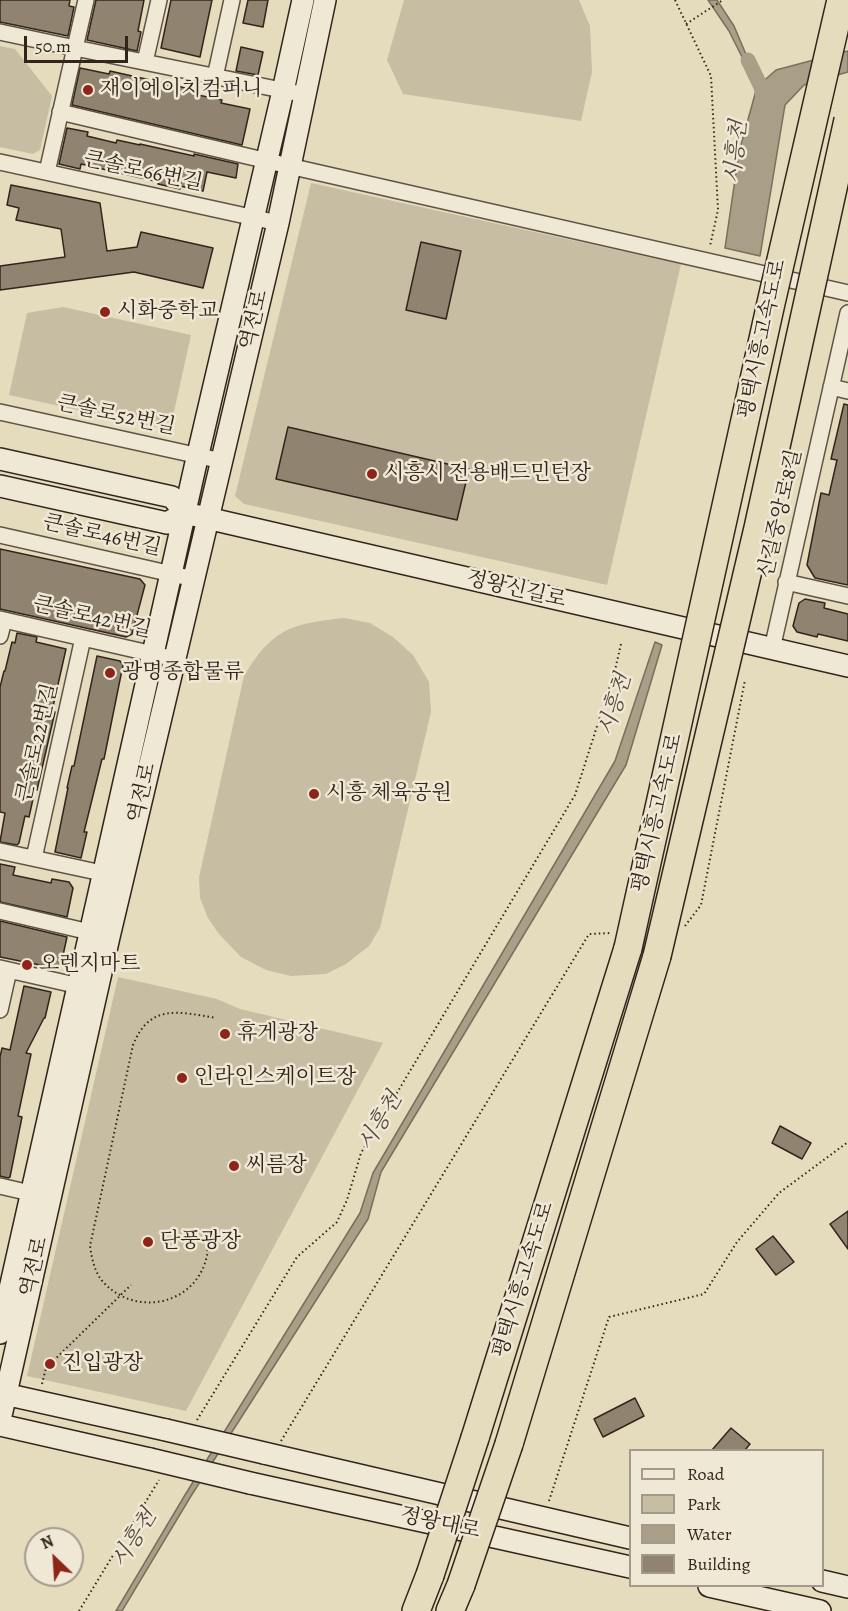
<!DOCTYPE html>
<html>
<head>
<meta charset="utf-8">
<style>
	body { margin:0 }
	#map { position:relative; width:848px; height:1611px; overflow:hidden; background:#e5dcbe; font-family:Alegreya,serif }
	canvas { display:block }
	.legend { position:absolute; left:629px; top:1449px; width:195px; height:138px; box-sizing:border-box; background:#eee8d5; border:2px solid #a49a8b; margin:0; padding:8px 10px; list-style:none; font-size:18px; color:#34251c }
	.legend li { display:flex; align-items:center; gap:12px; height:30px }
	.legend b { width:30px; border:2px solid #a49a8b }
	.north { position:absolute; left:24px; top:1527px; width:60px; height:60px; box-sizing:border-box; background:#eee8d5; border:2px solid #a49a8b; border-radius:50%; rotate:335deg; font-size:16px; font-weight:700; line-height:24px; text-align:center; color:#34251c }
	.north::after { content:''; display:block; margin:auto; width:21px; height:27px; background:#8f2418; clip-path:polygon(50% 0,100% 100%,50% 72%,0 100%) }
	.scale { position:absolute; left:24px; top:36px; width:104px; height:27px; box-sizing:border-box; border:3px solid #34251c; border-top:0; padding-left:8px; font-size:18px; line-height:21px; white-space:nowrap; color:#34251c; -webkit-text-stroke:4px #eee8d5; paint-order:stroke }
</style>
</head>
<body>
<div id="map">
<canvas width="848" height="1611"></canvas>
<ul class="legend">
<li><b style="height:8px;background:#eee8d5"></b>Road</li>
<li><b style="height:16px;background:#c7bda2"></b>Park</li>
<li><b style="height:16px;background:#a99e87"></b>Water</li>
<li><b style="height:16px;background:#908470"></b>Building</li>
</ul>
<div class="north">N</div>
<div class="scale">50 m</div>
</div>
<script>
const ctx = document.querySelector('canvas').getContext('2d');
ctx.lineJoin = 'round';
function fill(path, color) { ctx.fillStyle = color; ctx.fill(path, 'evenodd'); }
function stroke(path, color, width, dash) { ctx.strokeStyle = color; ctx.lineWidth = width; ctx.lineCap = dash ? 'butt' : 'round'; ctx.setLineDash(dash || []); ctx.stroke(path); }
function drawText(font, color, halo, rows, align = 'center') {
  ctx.font = font + ' Alegreya,"Noto Serif KR",serif'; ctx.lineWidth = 5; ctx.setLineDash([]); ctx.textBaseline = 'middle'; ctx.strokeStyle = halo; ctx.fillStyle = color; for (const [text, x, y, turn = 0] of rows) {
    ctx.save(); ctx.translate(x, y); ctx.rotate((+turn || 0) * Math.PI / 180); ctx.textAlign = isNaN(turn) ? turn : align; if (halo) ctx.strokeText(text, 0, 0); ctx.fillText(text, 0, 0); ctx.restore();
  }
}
fill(new Path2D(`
	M404 0H579L590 26 592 72 581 121 403 94 387 60Z
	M0 46 15 49 52 96 40 150 33 154 0 147Z
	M311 183 681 264 607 585 244 504 235 496Z
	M63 307 191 335 170 430 9 395 27 313Z
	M344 618 370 623 393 637 413 655 429 682 431 712 380 928 369 946 346 964 326 974 291 976 266 970 241 957 219 934 208 918 200 898 199 877 244 676C273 628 291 624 344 618Z
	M118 977 217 999 240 1009 383 1043 186 1411 27 1376Z`), '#c7bda2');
const water = new Path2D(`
	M708 0H717L734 26 759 85 776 70 848 51V72L804 85 785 105 760 256 725 248 739 152 757 87 729 31Z
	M655 642 662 645 626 765 381 1172 368 1219 191 1496 122 1611H116L185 1495 360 1213 373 1173 615 761Z`);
fill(water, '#a99e87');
stroke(water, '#7a6e5c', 1.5);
stroke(new Path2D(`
	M748 60 761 87 765 105`), '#a99e87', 15);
const building = new Path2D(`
	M0 0H70L69 6 74 7 68 36 0 22Z
	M96 0H144L138 31 141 32 137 51 87 40Z
	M171 0H212L200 57 161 48Z
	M248 0H268L263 27 243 23Z
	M241 47 263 52 258 75 236 71Z
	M80 68 109 74 110 71 199 91 198 95 222 100 221 103 250 109 242 145 72 105Z
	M67 128 88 132 87 136 116 143 117 140 140 145V144L194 156V154L238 164 236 178 207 172 203 191 180 186V189L158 184 159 182 81 164 80 169 59 164Z
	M11 185 100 203 107 251 137 247 141 232 213 248 203 288 134 272 0 290V266L65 257 61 229 16 220 19 208 7 205Z
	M421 242 461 251 446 319 406 310Z
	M844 404 848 405V585L815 578 807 565 821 493 829 495 837 460 831 459Z
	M288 427 469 469 457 520 276 479Z
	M0 549 140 579 145 585 132 634 126 637 0 609Z
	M805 599 825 603 824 608 848 614V641L818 634 817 637 797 632 793 626 799 603Z
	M17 633 37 637 36 642 66 649 52 711 55 712 37 790H35L29 817 25 816 19 843 17 845 0 842 5 813 0 812V687L4 671H5L12 642 15 643Z
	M97 656 120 661 123 665 104 759H102L84 832H87L81 858 55 852 68 788H67L72 766H74Z
	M0 864 15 867 13 875 51 883 52 879 69 882 73 888 67 917 0 902Z
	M0 921 67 937 60 969 0 957Z
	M24 986 51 992 45 1018H44L26 1053 31 1054 18 1116 22 1117 10 1177 8 1178 0 1176V1057L2 1048 10 1050Z
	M780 1126 811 1143 802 1159 772 1143Z
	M848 1211V1249L830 1224Z
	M773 1236 794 1262 776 1275 756 1249Z
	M635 1398 644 1416 603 1437 594 1419Z
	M731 1428 750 1444 745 1450H712Z`);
fill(building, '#908470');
stroke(building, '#34251c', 1.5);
const street = new Path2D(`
	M86 0 75 48 306 95
	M0 32 75 48 47 172
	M145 62 159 0
	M215 77 232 0
	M60 112 289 166 848 293
	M0 162 278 223
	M831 387 848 391
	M0 412 222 461
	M0 535 194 579
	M786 582 848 596
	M0 619 175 659
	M0 636 4 620
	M772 649 848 313
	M0 851 111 875
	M34 858 83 638
	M0 911 98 934
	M0 968 88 988
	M0 1010 9 970
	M0 1186 39 1195`);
const secondary = new Path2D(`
	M0 459 172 497 185 513 848 666
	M0 486 167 523 185 513
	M0 1333 195 467 283 91 303 0
	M0 1393 166 1430
	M0 1420 109 937 278 223 325 0
	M0 1425 150 1459
	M264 1453 630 1538
	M250 1483 630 1567
	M822 1581 848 1587
	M709 1586 820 1611`);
const highway = new Path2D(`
	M475 1438 628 948
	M509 1444 657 956
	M416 1611 430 1575
	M450 1611 461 1585`);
stroke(street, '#605344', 18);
stroke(secondary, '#34251c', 24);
stroke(highway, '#34251c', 30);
stroke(new Path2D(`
	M675 0 711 76 718 210 710 246
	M686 24 723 0
	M685 926 701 905 745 680
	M207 1236C207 1242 208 1249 207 1255 198 1303 139 1318 105 1284 95 1274 92 1260 90 1246L133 1045C150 1003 179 1012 216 1018
	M42 1384 46 1368 131 1285
	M197 1420 297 1257 337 1222 347 1200 361 1153 575 795 615 670 621 644
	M281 1441 589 934 612 933
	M549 1501 609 1317 704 1294 737 1242 779 1193 848 1142
	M79 1611 159 1480`), '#34251c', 2, [1.5, 3]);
stroke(street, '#eee8d5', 15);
stroke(secondary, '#eee8d5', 21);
stroke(highway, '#e5dcbe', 27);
const secondaryBridge = new Path2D(`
	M166 1430 264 1453
	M150 1459 250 1483`);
const highwayBridge = new Path2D(`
	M628 948 771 303 841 0
	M657 956 758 528 848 120
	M430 1575 475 1438
	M461 1585 509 1444`);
stroke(secondaryBridge, '#34251c', 24, []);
stroke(highwayBridge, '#34251c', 30, []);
stroke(secondaryBridge, '#eee8d5', 21);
stroke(highwayBridge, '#e5dcbe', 27);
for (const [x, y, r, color] of [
	[88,90,6,"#8f2418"],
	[105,312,6,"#8f2418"],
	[372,474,6,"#8f2418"],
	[110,673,6,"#8f2418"],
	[314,794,6,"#8f2418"],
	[27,965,6,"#8f2418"],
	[225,1034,6,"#8f2418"],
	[182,1078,6,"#8f2418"],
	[234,1166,6,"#8f2418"],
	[148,1242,6,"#8f2418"],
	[50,1364,6,"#8f2418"]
]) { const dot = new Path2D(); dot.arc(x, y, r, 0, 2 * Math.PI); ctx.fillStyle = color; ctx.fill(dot); stroke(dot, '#eee8d5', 2); }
drawText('21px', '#34251c', '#eee8d5', [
	["재이에이치컴퍼니",100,90],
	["시화중학교",117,312],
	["시흥시 전용배드민턴장",384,474],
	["광명종합물류",122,673],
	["시흥 체육공원",326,794],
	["오렌지마트",39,965],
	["휴게광장",237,1034],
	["인라인스케이트장",194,1078],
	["씨름장",246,1166],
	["단풍광장",160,1242],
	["진입광장",62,1364]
], 'left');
drawText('21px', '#34251c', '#eee8d5', [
	["큰솔로66번길",143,172,12],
	["역전로",255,320,-77],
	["평택시흥고속도로",763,339,-78],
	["큰솔로52번길",116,416,12],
	["신길중앙로8길",781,514,-77],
	["큰솔로46번길",102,536,13],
	["정왕신길로",516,590,13],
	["큰솔로42번길",92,618,13],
	["큰솔로22번길",38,743,-77],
	["역전로",143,793,-77],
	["평택시흥고속도로",658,813,-77],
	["역전로",35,1267,-77],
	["평택시흥고속도로",524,1280,-73],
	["정왕대로",440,1524,12]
]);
drawText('italic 22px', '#57493c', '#eee8d5', [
	["시흥천",737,152,-84],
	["시흥천",616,705,-73],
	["시흥천",381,1122,-59],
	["시흥천",135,1539,-58]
]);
</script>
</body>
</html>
